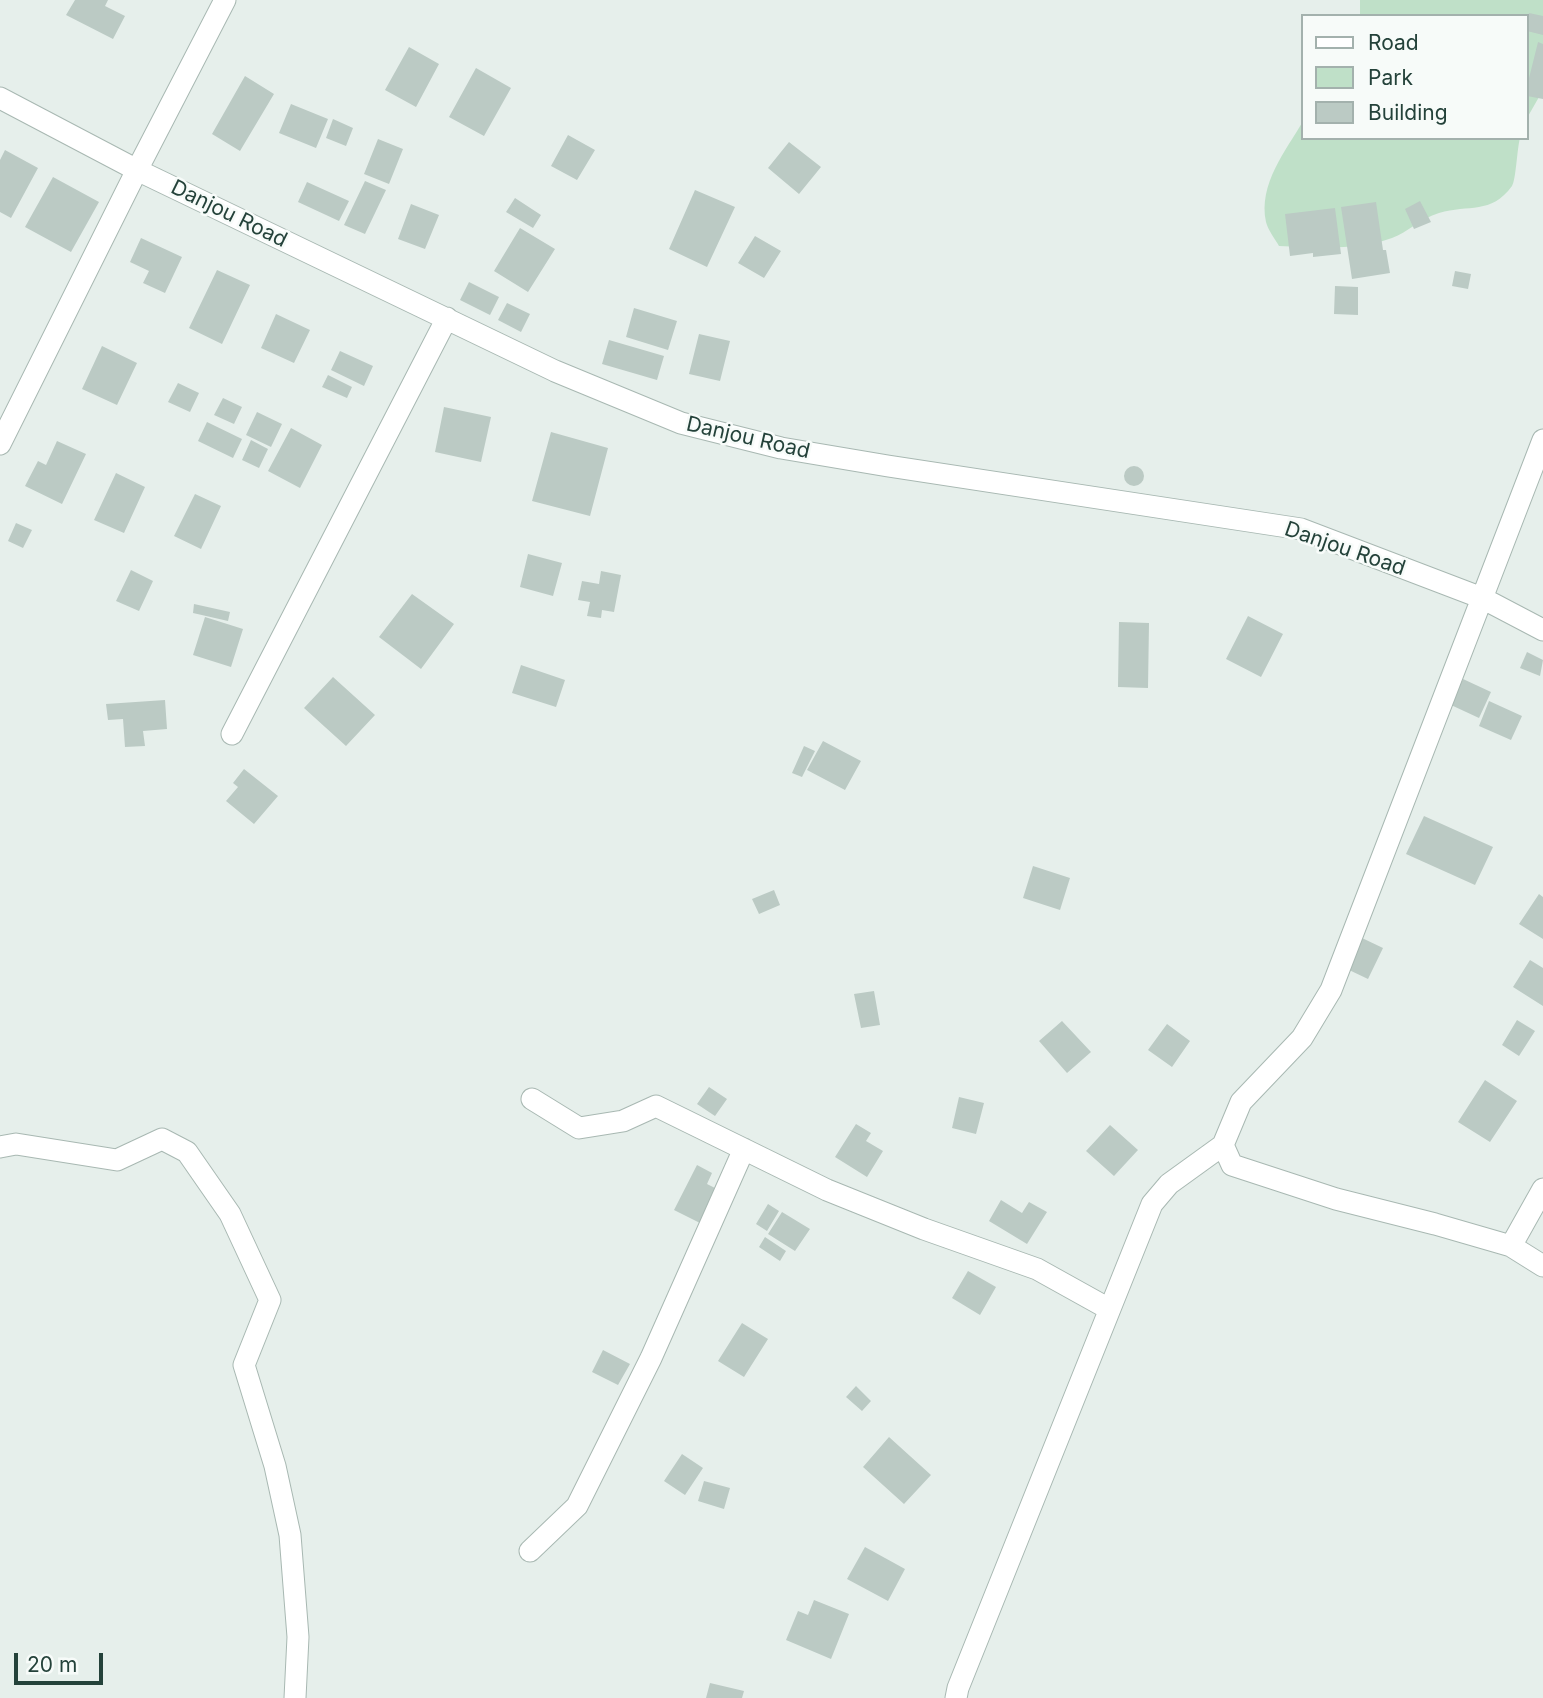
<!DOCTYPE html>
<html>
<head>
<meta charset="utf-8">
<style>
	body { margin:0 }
	#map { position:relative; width:1543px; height:1698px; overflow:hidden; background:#e6efeb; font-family:Inter,sans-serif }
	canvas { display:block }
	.legend { position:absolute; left:1301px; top:14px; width:228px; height:126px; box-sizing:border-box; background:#f7fbf9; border:2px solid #a3b1ad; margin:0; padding:9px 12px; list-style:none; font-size:21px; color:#24423a }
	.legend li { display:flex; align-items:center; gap:14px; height:35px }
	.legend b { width:35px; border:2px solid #a3b1ad }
	.scale { position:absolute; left:14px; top:1653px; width:89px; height:32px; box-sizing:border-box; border:4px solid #24423a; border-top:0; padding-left:9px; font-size:21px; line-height:24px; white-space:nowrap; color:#24423a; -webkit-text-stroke:5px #f7fbf9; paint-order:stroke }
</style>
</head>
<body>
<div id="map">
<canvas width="1543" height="1698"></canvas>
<ul class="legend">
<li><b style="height:9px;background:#fff"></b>Road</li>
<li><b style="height:19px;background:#bfe0c8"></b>Park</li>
<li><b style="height:19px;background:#bbcac4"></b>Building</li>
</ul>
<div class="scale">20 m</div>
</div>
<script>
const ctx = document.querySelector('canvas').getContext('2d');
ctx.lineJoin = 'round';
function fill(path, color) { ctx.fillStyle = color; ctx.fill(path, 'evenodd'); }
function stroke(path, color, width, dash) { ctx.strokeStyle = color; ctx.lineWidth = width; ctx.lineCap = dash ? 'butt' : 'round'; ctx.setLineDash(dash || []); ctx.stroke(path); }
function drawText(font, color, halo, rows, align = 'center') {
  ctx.font = font + ' Inter,sans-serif'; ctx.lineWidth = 5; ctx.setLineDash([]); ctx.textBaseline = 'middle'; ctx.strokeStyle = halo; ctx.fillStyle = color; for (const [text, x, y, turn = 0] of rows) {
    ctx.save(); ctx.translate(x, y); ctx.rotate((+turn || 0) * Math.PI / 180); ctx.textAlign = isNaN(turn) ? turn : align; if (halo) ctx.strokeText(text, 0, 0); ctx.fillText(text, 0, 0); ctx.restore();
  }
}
fill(new Path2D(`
	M1360 0H1543V90L1527 118V16H1360Z
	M1303 121V138H1520C1517 149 1516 180 1512 186 1491 215 1469 204 1439 213 1420 219 1408 232 1392 238 1357 251 1316 247 1279 246 1275 239 1268 230 1266 222 1258 184 1286 151 1303 121Z`), '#bfe0c8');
fill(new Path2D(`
	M75 0H108L105 6 125 16 113 39 66 15Z
	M1529 13 1543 16V35L1527 31Z
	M1538 42 1543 44V99L1527 96V86Z
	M409 47 439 64 416 107 385 90Z
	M476 68 511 88 484 136 449 117Z
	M245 76 274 94 240 151 212 134Z
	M291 104 328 119 316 148 279 133Z
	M333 119 353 128 346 146 326 138Z
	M568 135 595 150 577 180 551 166Z
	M378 139 403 149 389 184 364 174Z
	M789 142 821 167 799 194 768 168Z
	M5 150 38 168 11 218 0 212V160Z
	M53 177 99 202 71 252 25 227Z
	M365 181 386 190 365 234 344 225Z
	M307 182 349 201 339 221 298 202Z
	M695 190 735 207 707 267 669 249Z
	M515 198 541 215 533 228 506 212Z
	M1420 201 1431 222 1414 229 1405 209Z
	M1376 202 1383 250H1386L1390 273 1352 279 1341 207Z
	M411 204 439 215 425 249 398 239Z
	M1335 208 1341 254 1313 257V253L1290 256 1285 214Z
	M520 228 555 249 528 292 494 271Z
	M755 236 781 251 764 278 738 263Z
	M141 238 182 257 165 293 143 283 149 271 130 262Z
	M217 270 250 285 222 344 189 328Z
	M1455 271 1471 274 1468 289 1452 286Z
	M469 282 499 297 490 315 460 300Z
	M1335 286 1358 287V315L1334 314Z
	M507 303 530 314 521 332 498 320Z
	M634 308 677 321 668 350 626 337Z
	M276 314 310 330 294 363 261 348Z
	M699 334 730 341 720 381 689 374Z
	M609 340 664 356 657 380 602 364Z
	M102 346 137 363 117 405 82 389Z
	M340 351 373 366 364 386 331 370Z
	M328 375 352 387 347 398 322 387Z
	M178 383 199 393 190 412 168 402Z
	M223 398 242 407 234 424 214 415Z
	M444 407 491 417 481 462 435 452Z
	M257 412 282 424 271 447 246 435Z
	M207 422 242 439 233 458 198 441Z
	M291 428 322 445 300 488 268 471Z
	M551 432 608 448 590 516 532 501Z
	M251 440 268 449 259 468 242 460Z
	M57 441 86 454 62 504 25 486 38 461 46 465Z
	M1124 476a10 10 0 1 1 20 0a10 10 0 1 1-20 0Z
	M116 473 145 487 124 533 94 520Z
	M195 494 221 506 201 549 174 536Z
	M16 523 32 530 23 548 8 541Z
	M528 554 562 563 553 596 520 587Z
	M131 570 153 581 139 611 116 601Z
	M601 571 621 575 614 612 602 610 601 618 587 616 590 602 578 600 582 581 599 584Z
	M412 594 454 624 421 669 379 637Z
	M194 604 230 612 228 621 193 613Z
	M1248 616 1283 634 1261 677 1226 659Z
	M205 617 243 629 231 667 193 655Z
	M1119 622 1149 623 1148 688 1118 687Z
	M1527 652 1543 660 1540 676 1520 668Z
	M521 665 565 680 556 707 512 693Z
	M333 677 375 715 346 746 304 708Z
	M1463 679 1491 692 1479 718 1451 705Z
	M165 700 167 729 143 731 145 746 125 747 123 719 108 720 106 704Z
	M1489 701 1522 716 1511 740 1479 726Z
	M823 741 861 761 845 790 807 770Z
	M804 746 815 751 802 777 792 773Z
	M244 769 278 796 254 824 226 801 238 787 233 783Z
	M1424 816 1493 847 1475 885 1406 854Z
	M1033 866 1070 878 1060 910 1023 898Z
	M774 890 780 905 759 914 752 899Z
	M1539 894 1543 897V939L1519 924Z
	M1362 938 1383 948 1368 979 1347 969Z
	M1530 960 1543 968V1006L1513 987Z
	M874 991 880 1025 861 1028 854 994Z
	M1517 1020 1535 1031 1519 1056 1502 1045Z
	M1062 1021 1091 1052 1067 1073 1039 1041Z
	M1167 1024 1190 1041 1172 1067 1148 1050Z
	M1485 1080 1517 1101 1490 1142 1458 1122Z
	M709 1087 727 1099 715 1116 697 1104Z
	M959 1097 984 1103 976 1134 952 1128Z
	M856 1124 871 1133 866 1141 883 1151 867 1177 835 1157Z
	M1110 1125 1138 1150 1114 1176 1086 1151Z
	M697 1165 712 1173 707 1184 721 1191 704 1225 674 1210Z
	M1001 1200 1022 1213 1029 1202 1047 1212 1027 1244 989 1221Z
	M768 1204 779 1211 767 1231 756 1224Z
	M782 1212 810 1229 795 1251 768 1234Z
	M765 1237 786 1251 780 1261 759 1247Z
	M968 1271 996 1287 980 1315 952 1298Z
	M742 1323 768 1339 744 1377 718 1361Z
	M603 1350 630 1364 618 1385 592 1372Z
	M856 1386 871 1401 862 1411 846 1397Z
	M889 1437 931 1475 904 1504 863 1467Z
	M682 1454 703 1468 685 1495 664 1481Z
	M704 1481 730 1488 724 1509 698 1501Z
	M865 1547 905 1569 888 1601 847 1579Z
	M814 1600 849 1614 831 1659 786 1640 798 1611 808 1615Z
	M710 1683 744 1691 742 1698H706Z`), '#bbcac4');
const street = new Path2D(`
	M0 98 137 170 555 371 681 423 781 448 888 466 1301 529 1482 598 1543 630
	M1543 440 1331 990 1302 1038 1241 1102 1223 1145 1232 1165 1336 1199 1435 1224 1511 1246 1543 1266
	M0 444 137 170 225 0
	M232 734 447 318
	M532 1099 579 1128 623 1121 656 1106 827 1190 924 1229 1037 1269 1109 1309
	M0 1147 16 1144 117 1160 162 1139 187 1152 230 1214 270 1300 244 1365 275 1466 290 1535 298 1637 295 1698
	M1511 1246 1543 1189
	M530 1551 577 1506 651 1358 744 1149
	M956 1698 958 1688 1152 1204 1169 1184 1223 1145`);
stroke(street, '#a8b8b2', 23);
stroke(street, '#fff', 21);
drawText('21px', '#24423a', '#f7fbf9', [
	["Danjou Road",229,214,26],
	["Danjou Road",748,438,13],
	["Danjou Road",1345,549,19]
]);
</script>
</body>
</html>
